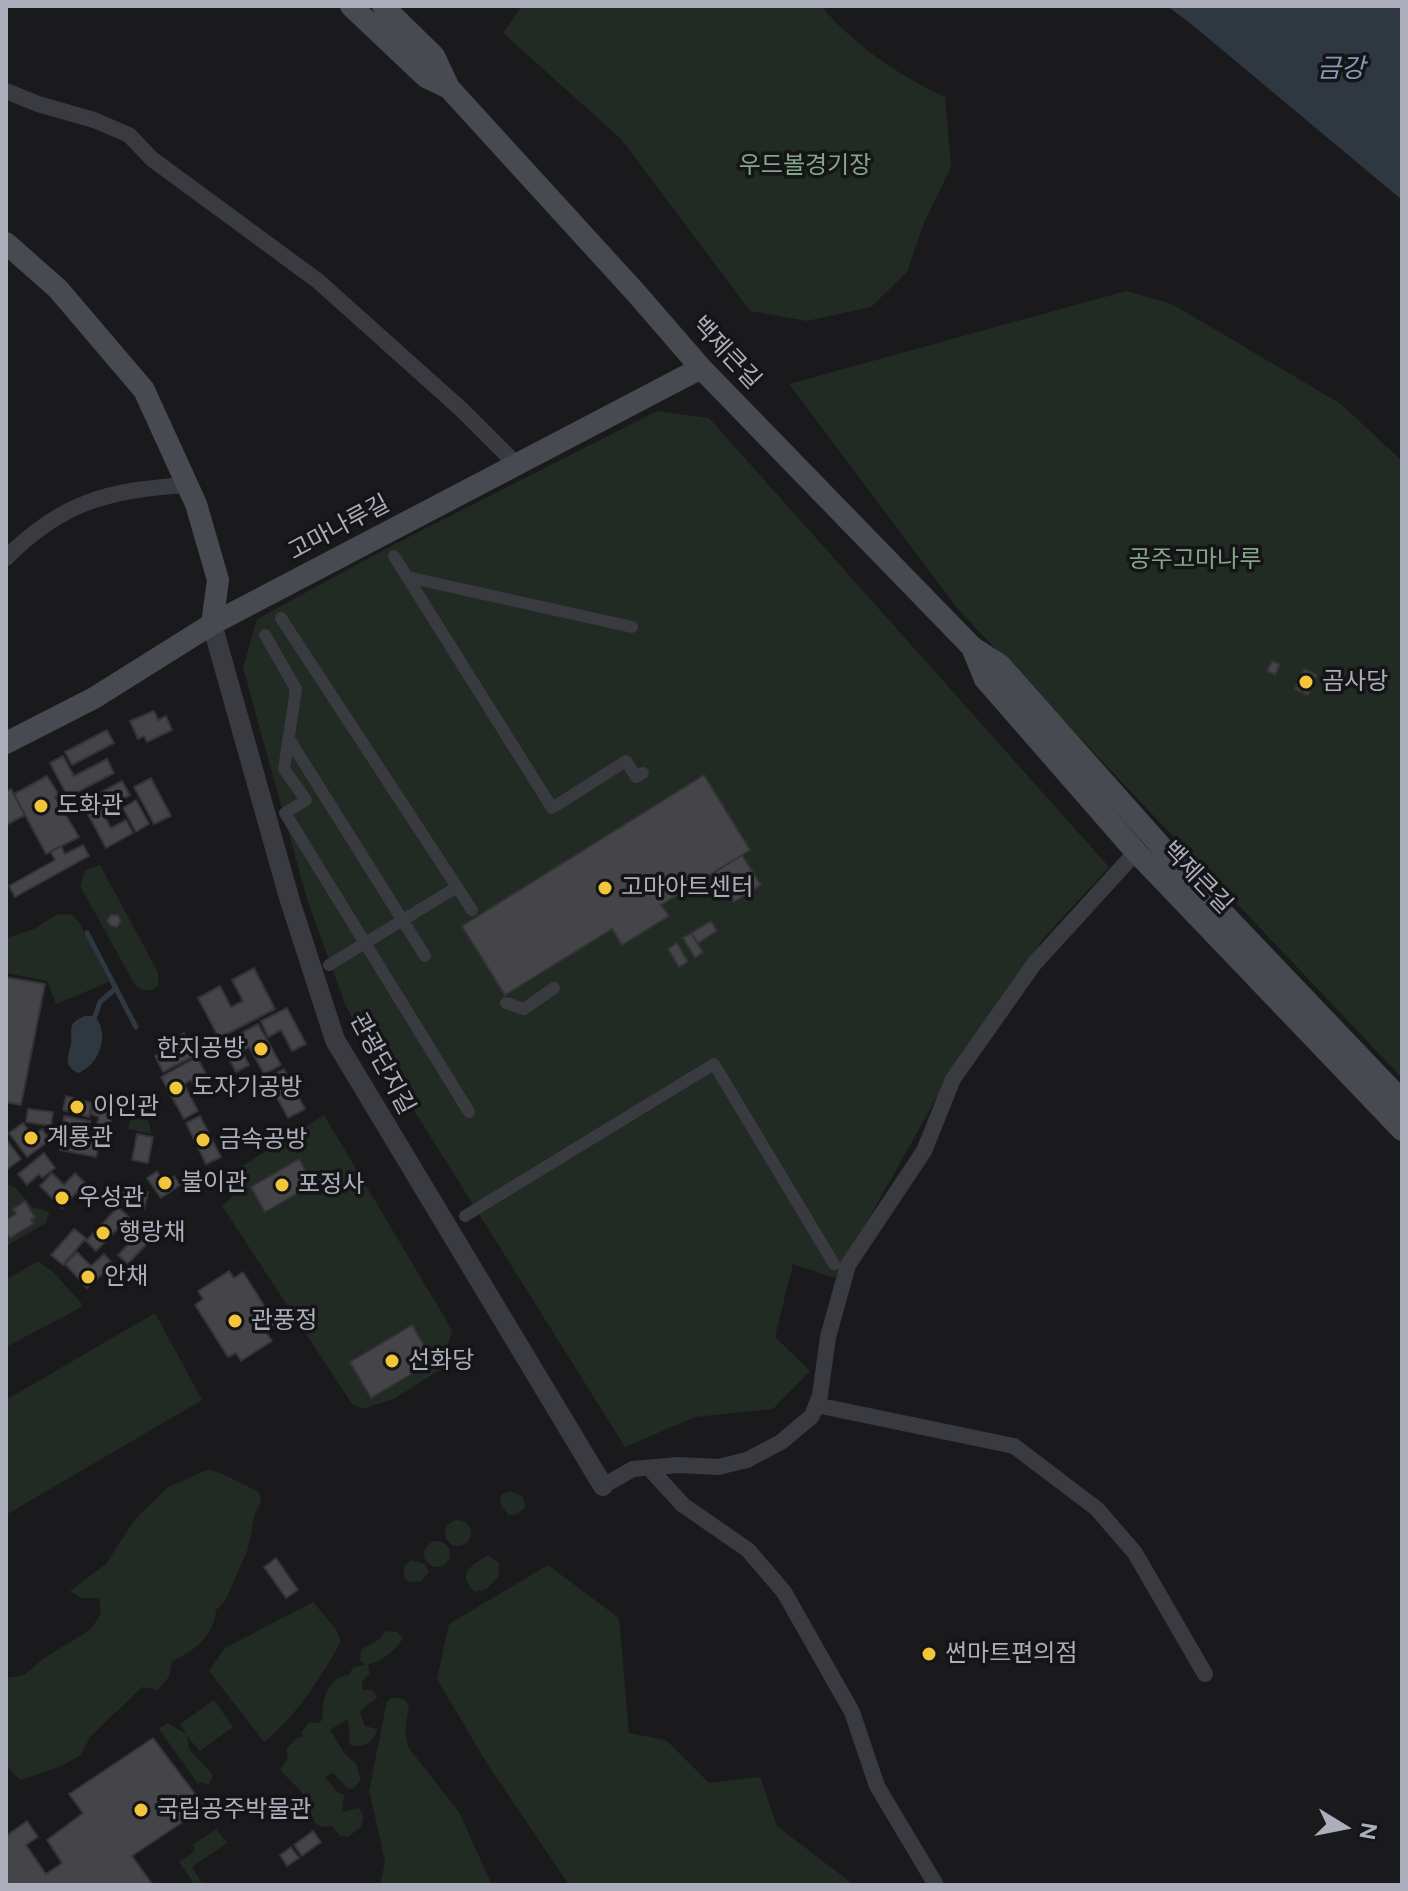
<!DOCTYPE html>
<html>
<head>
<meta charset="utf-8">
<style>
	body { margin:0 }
	#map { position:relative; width:1408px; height:1891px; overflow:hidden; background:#1a1a1c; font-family:Figtree,sans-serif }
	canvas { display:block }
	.frame { position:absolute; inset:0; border:8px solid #acafbb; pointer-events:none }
	.north { position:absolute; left:1304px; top:1787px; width:80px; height:80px; -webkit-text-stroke:6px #151417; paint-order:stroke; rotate:100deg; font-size:22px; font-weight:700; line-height:32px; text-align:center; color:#acafbb }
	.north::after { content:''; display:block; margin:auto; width:28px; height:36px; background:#acafbb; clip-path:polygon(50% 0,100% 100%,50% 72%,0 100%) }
</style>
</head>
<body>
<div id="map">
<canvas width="1408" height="1891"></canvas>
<div class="frame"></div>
<div class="north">N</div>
</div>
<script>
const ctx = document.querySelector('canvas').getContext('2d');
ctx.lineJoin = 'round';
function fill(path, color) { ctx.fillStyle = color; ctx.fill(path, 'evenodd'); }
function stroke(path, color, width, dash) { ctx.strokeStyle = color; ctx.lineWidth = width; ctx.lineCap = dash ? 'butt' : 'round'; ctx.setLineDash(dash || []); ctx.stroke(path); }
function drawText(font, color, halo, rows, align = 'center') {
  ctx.font = font + ' Figtree,"Noto Sans KR",sans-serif'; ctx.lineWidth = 7; ctx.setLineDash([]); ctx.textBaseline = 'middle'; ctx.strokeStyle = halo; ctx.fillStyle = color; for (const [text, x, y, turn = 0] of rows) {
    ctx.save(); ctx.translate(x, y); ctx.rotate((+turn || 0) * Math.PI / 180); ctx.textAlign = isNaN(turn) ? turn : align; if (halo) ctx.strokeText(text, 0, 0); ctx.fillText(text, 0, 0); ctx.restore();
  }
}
fill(new Path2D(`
	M522 6H821C855 46 898 75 945 97L951 167 924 223 907 272 871 307 807 321 750 311 621 139 503 33Z
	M1126 291 1172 304 1341 404 1402 461V1078L957 608 789 384Z
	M657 411 709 418 1109 867 1044 938 953 1069 835 1278 793 1264 775 1337 810 1371 773 1409 695 1417 625 1447 393 1077 366 1043 345 1004 307 899 243 668 257 619 389 547Z
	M100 865 158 972V985C151 993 142 992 135 985L80 886 85 870Z
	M64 914 72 915 79 922 109 982 56 1004 47 981 6 973V938L34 929 56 915Z
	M137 1096 144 1105 152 1134 128 1129Z
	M324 1115 452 1330 441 1369 394 1399 362 1409 352 1404 222 1206 233 1196 223 1178Z
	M6 1184 15 1187 32 1207 50 1212 45 1224 6 1246Z
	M38 1261 53 1272 82 1304 80 1308 6 1347V1280Z
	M155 1313 202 1400 6 1515V1400Z
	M209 1469 227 1476 259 1492 261 1502 255 1513 248 1549 225 1601 216 1610C214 1636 195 1651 172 1661L169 1677 157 1690 142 1687 90 1737 81 1755 59 1767 21 1780 12 1773 6 1763V1678L24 1675 44 1658 90 1630 101 1614 99 1598H81L70 1591 106 1564 135 1519 168 1487Z
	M511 1491 523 1497 525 1508 515 1515H508L500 1503 501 1494Z
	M445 1533a13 13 0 1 1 26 0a13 13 0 1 1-26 0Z
	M424 1554a13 13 0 1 1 26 0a13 13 0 1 1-26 0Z
	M488 1555 499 1563 498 1577 487 1589 475 1592C456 1574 470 1566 488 1555Z
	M411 1560 425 1564 429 1572 421 1581 409 1582 404 1577V1566Z
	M548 1565 619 1618 629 1733 666 1740 709 1783 760 1777 777 1826 854 1885H569L486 1762 437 1679 449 1624Z
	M313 1602 336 1629 341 1641C321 1678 297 1715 264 1742L209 1671 225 1648Z
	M385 1631 397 1632 403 1638C396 1651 381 1661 368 1665L370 1673 362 1682V1690H371L378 1696C372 1704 365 1704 360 1713L365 1726 377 1729C374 1742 364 1749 350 1745L348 1719 330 1730 345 1754 356 1764 361 1780 354 1788 348 1789 333 1773 325 1777 337 1792 344 1795 342 1812 359 1808 364 1818 361 1827 348 1837 340 1836 332 1826 322 1827 315 1823 301 1791 280 1770 288 1758 286 1749 297 1738 303 1737 301 1733 309 1722 319 1723 323 1719C321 1700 327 1678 349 1675L353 1667 365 1665 360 1660 361 1650 381 1638Z
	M394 1697 405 1700 409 1705 405 1731 408 1747 459 1812 492 1885H380L385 1861 369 1791 387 1701Z
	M214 1700 233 1727 200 1751 187 1736 189 1749 213 1775 209 1785 201 1782 198 1784 159 1729 167 1723 186 1734 180 1724Z
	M216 1829 227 1843 192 1867 203 1885H195L179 1862 192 1853 195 1848 193 1845Z`), '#212a23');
fill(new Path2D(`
	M1167 6H1402V200L1190 23Z
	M85 1016H95C110 1034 100 1065 78 1073 63 1065 68 1058 71 1044 73 1028 66 1024 85 1016Z`), '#2f3740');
stroke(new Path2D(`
	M87 933 136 1027
	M95 1016 100 1002 116 988`), '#2f3740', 5);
const building = new Path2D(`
	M1272 661 1280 664 1275 675 1267 671Z
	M1304 669 1317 675 1308 695 1295 689Z
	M154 711 158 720 166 716 172 730 147 742 144 736 138 739 130 721Z
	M107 730 114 743 72 765 65 752Z
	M63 756 74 776 107 759 114 773 68 797 50 763Z
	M704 775 750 850 661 905 669 916 622 945 612 929 505 995 462 926Z
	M47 776 59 795 55 797 79 837 46 854 14 794Z
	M151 778 171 816 154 824 134 787Z
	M122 781 130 795 102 810 94 796Z
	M11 789 25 815 6 825V792Z
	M136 800 149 824 136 832 123 808Z
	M96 801 111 828 126 820 133 833 106 848 84 807Z
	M83 845 89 856 15 897 9 886 55 860 51 852 61 846 65 854Z
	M742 855 761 885 734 902 715 872Z
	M111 915H118L121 921 117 927 111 926 107 921Z
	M711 921 717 931 698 943 691 933Z
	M691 933 703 952 695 958 683 938Z
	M677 943 688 962 679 967 668 949Z
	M254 968 275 1009 219 1038 198 998 220 986 231 1007 243 1001 232 980Z
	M6 977 45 984 21 1105 6 1102Z
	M287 1008 306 1044 292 1051 281 1030 268 1037 261 1021Z
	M258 1024 281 1065 264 1074 249 1047 242 1051 249 1065 236 1072 221 1044Z
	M184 1033 196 1055 163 1072 155 1056 178 1043 175 1038Z
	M197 1057 211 1083 197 1091 191 1080 184 1084 198 1111 184 1119 161 1077Z
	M284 1069 305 1109 288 1118 266 1078Z
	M66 1096 92 1103 89 1117 63 1110Z
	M94 1103 114 1110 107 1135 95 1131 99 1117 91 1114Z
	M28 1109 53 1112 51 1126 26 1122Z
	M64 1116 90 1121 87 1137 74 1134 73 1140 63 1137Z
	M200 1116 221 1157 206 1164 186 1123Z
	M23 1123 33 1136 42 1129 50 1140 27 1157 9 1133Z
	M137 1134 153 1137 148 1163 132 1160Z
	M63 1137 99 1145 96 1157 60 1150Z
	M6 1139 21 1159 6 1170Z
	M44 1153 55 1168 42 1178 39 1174 27 1185 18 1174Z
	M299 1159 313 1184 265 1212 251 1187Z
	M157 1171 164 1182 174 1176 180 1185 161 1198 147 1178Z
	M52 1173 64 1185 75 1173 85 1183 62 1208 40 1186Z
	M118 1186 148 1192 144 1209 114 1203Z
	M25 1201 35 1218 31 1220 34 1223 10 1238 8 1235 6 1236V1220L16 1214 13 1209Z
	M118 1207 129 1217 96 1251 86 1241Z
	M138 1222 154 1236 128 1264 118 1255 136 1236 130 1230Z
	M74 1229 86 1238 63 1265 51 1255Z
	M77 1252 91 1266 104 1254 113 1264 87 1288 65 1264Z
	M229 1271 234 1278 243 1272 277 1326 266 1332 272 1341 241 1361 236 1353 228 1357 195 1305 203 1299 198 1291Z
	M412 1325 433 1361 371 1398 350 1362Z
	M276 1558 298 1590 286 1598 264 1567Z
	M153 1738 205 1807 132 1856 153 1885H6V1836L27 1821 38 1837 26 1845 46 1874 62 1863 47 1840 83 1813 69 1794Z
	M313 1831 321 1842 302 1856 294 1845Z
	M291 1847 299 1858 287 1866 280 1855Z`);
fill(building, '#444449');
stroke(building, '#343438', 2);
stroke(new Path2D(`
	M394 556 552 808 626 761 636 777 643 773
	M407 577 632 627
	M281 618 472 910
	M265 635 296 689 284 769 306 800 285 813 469 1112
	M289 739 425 956
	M329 965 457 887
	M506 1003 524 1009 554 988
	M465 1216 714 1064 834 1264`), '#3a3b41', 12);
stroke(new Path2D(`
	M6 91 38 104 94 120 129 135 152 159 318 281 462 410 516 464
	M6 558C63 501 109 490 188 485
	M816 1405 1014 1446 1097 1509 1135 1553 1205 1674
	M649 1468 683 1505 748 1550 784 1592 852 1712 877 1786 936 1885
	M603 1486 633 1469 678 1465 718 1467 747 1460 781 1442 812 1416 820 1395 828 1337 848 1265 924 1151 953 1079 1034 964 1136 852`), '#3a3b41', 16);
stroke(new Path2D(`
	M212 624 290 901 335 1040 603 1486`), '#3a3b41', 20);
stroke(new Path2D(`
	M351 6 426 77 449 88
	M383 6 434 56 449 88 637 294 701 368 972 647 1000 665 1182 870 1402 1101
	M6 243 58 289 144 390 196 504 218 580 212 624
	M972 647 985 679 1136 852 1402 1130
	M6 743 94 698 212 624 701 368`), '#484a51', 22);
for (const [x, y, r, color] of [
	[1306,682,8,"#f3c53a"],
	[41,806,8,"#f3c53a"],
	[605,888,8,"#f3c53a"],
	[261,1049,8,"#f3c53a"],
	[176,1088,8,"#f3c53a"],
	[77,1107,8,"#f3c53a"],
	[31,1138,8,"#f3c53a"],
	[203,1140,8,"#f3c53a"],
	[165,1183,8,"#f3c53a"],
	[282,1185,8,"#f3c53a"],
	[62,1198,8,"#f3c53a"],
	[103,1233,8,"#f3c53a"],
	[88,1277,8,"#f3c53a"],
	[235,1321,8,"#f3c53a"],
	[392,1361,8,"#f3c53a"],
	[929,1654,8,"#f3c53a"],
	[141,1810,8,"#f3c53a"]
]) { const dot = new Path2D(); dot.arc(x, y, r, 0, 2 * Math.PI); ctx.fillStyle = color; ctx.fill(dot); stroke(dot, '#151417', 3); }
drawText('24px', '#83a688', '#151417', [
	["우드볼경기장",805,166],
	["공주고마나루",1195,560]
]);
drawText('24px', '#acafbb', '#151417', [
	["백제큰길",726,353,47],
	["고마나루길",339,528,-28],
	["백제큰길",1197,878,46],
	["관광단지길",382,1064,62]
]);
drawText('24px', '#acafbb', '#151417', [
	["곰사당",1322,682],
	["도화관",57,806],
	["고마아트센터",621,888],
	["한지공방",245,1049,"right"],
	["도자기공방",192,1088],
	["이인관",93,1107],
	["계룡관",47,1138],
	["금속공방",219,1140],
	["불이관",181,1183],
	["포정사",298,1185],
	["우성관",78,1198],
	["행랑채",119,1233],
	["안채",104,1277],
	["관풍정",251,1321],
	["선화당",408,1361],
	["썬마트편의점",945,1654],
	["국립공주박물관",157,1810]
], 'left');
drawText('italic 26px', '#839ab6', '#151417', [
	["금강",1341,69]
]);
</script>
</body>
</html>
